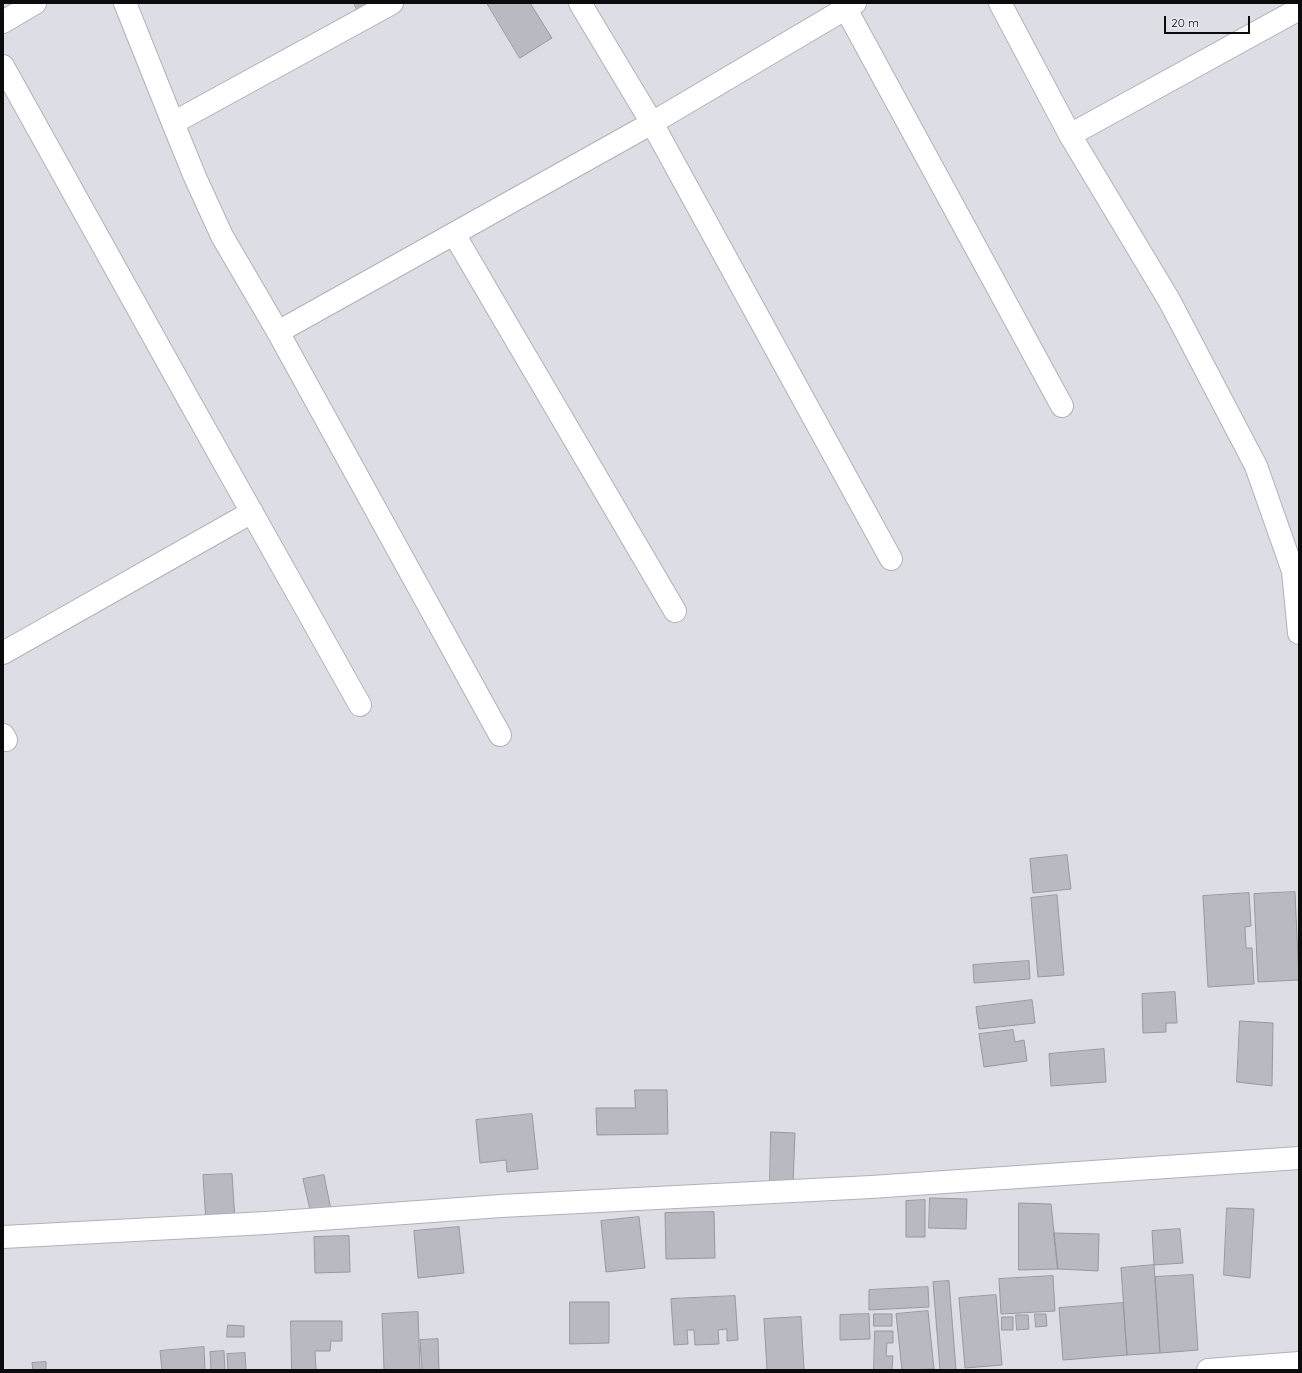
<!DOCTYPE html>
<html>
<head>
<meta charset="utf-8">
<style>
	body { margin:0 }
	#map { position:relative; width:1302px; height:1373px; overflow:hidden; background:#dddee5; font-family:Quicksand,sans-serif }
	canvas { display:block }
	.frame { position:absolute; inset:0; border:4px solid #0b0b0e; pointer-events:none }
	.scale { position:absolute; left:1164px; top:16px; width:86px; height:18px; box-sizing:border-box; border:2px solid #0b0b0e; border-top:0; padding-left:5px; font-size:12px; line-height:14px; white-space:nowrap; color:#0b0b0e; -webkit-text-stroke:3px #eaebf2; paint-order:stroke }
</style>
</head>
<body>
<div id="map">
<canvas width="1302" height="1373"></canvas>
<div class="frame"></div>
<div class="scale">20 m</div>
</div>
<script>
const ctx = document.querySelector('canvas').getContext('2d');
ctx.lineJoin = 'round';
function fill(path, color) { ctx.fillStyle = color; ctx.fill(path, 'evenodd'); }
function stroke(path, color, width, dash) { ctx.strokeStyle = color; ctx.lineWidth = width; ctx.lineCap = dash ? 'butt' : 'round'; ctx.setLineDash(dash || []); ctx.stroke(path); }
const building = new Path2D(`
	M354 3H371L358 11Z
	M487 3H530L552 38 520 58Z
	M1067 855 1071 889 1033 893 1030 859Z
	M1295 892 1299 980 1258 982 1254 894Z
	M1249 893 1251 926 1245 927 1246 948H1252L1254 984 1208 987 1203 896Z
	M1057 895 1064 975 1038 977 1031 898Z
	M1029 961 1030 979 974 983 973 965Z
	M1175 992 1177 1023H1166V1032L1143 1033 1142 994Z
	M1032 1000 1035 1023 979 1029 976 1007Z
	M1240 1021 1273 1023 1272 1086 1237 1082Z
	M1013 1030 1015 1042 1024 1040 1027 1061 984 1067 979 1034Z
	M1104 1049 1106 1082 1051 1086 1049 1054Z
	M635 1090H667L668 1134 597 1135 596 1108H635Z
	M532 1114 538 1169 507 1172 506 1160 480 1163 476 1120Z
	M771 1132 795 1133 793 1184 770 1183Z
	M232 1174 235 1220 206 1222 203 1175Z
	M324 1175 331 1210 311 1214 303 1179Z
	M930 1198 967 1199 966 1229 929 1228Z
	M925 1200V1237H906V1201Z
	M1019 1203 1051 1204 1058 1269 1019 1270Z
	M1227 1208 1254 1209 1250 1278 1224 1275Z
	M714 1212 715 1258 666 1259 665 1213Z
	M639 1217 645 1268 606 1272 601 1221Z
	M459 1227 464 1273 418 1278 414 1231Z
	M1180 1229 1183 1263 1154 1265 1152 1231Z
	M1054 1233 1099 1234 1098 1271 1058 1269Z
	M349 1236 350 1272 315 1273 314 1237Z
	M1154 1265 1160 1353 1127 1355 1121 1268Z
	M1193 1275 1198 1350 1160 1353 1155 1277Z
	M1053 1276 1055 1311 1001 1314 999 1279Z
	M949 1281 956 1370H940L933 1282Z
	M928 1287 929 1307 869 1310V1290Z
	M996 1295 1002 1365 965 1368 959 1298Z
	M735 1296 738 1340 727 1341V1329L718 1330 719 1344 695 1345 694 1330H687L688 1344 674 1345 671 1299Z
	M570 1302H609V1343L570 1344Z
	M1123 1303 1127 1355 1063 1360 1059 1308Z
	M928 1311 934 1369 902 1370 896 1314Z
	M418 1312 420 1370H384L382 1314Z
	M869 1314 870 1339 840 1340V1315Z
	M874 1314H892V1326H874Z
	M1035 1314H1046L1047 1326 1036 1327Z
	M1016 1315H1028L1029 1329 1017 1330Z
	M801 1317 804 1370H767L764 1319Z
	M1002 1317H1013V1330H1002Z
	M291 1321H342V1341H331L330 1351H315L316 1370H292Z
	M228 1325 244 1326V1337H227Z
	M875 1331H893V1343H887L886 1356H893L892 1370H874Z
	M438 1339 439 1370H422L420 1340Z
	M204 1347 205 1370H162L160 1351Z
	M224 1351 225 1370H211L210 1352Z
	M245 1353 246 1370H228L227 1354Z
	M46 1362V1370H33L32 1363Z`);
fill(building, '#b9bac1');
stroke(building, '#97989f', 1);
const minor = new Path2D(`
	M125 3 173 123 195 177 222 236 278 332 500 735
	M580 3 652 123 891 559
	M1000 3 1070 135 1169 300 1256 466 1293 571 1299 633
	M846 9 1062 406
	M3 22 35 3
	M3 66 191 404 360 705
	M173 123 392 3
	M1070 135 1299 9
	M454 234 675 611
	M278 332 652 123 855 3
	M3 653 252 512
	M3 735 6 740
	M3 1237 266 1223 501 1206 871 1187 1299 1158
	M1208 1370 1299 1363`);
stroke(minor, '#b0b1b8', 24);
stroke(minor, '#fff', 22);
</script>
</body>
</html>
